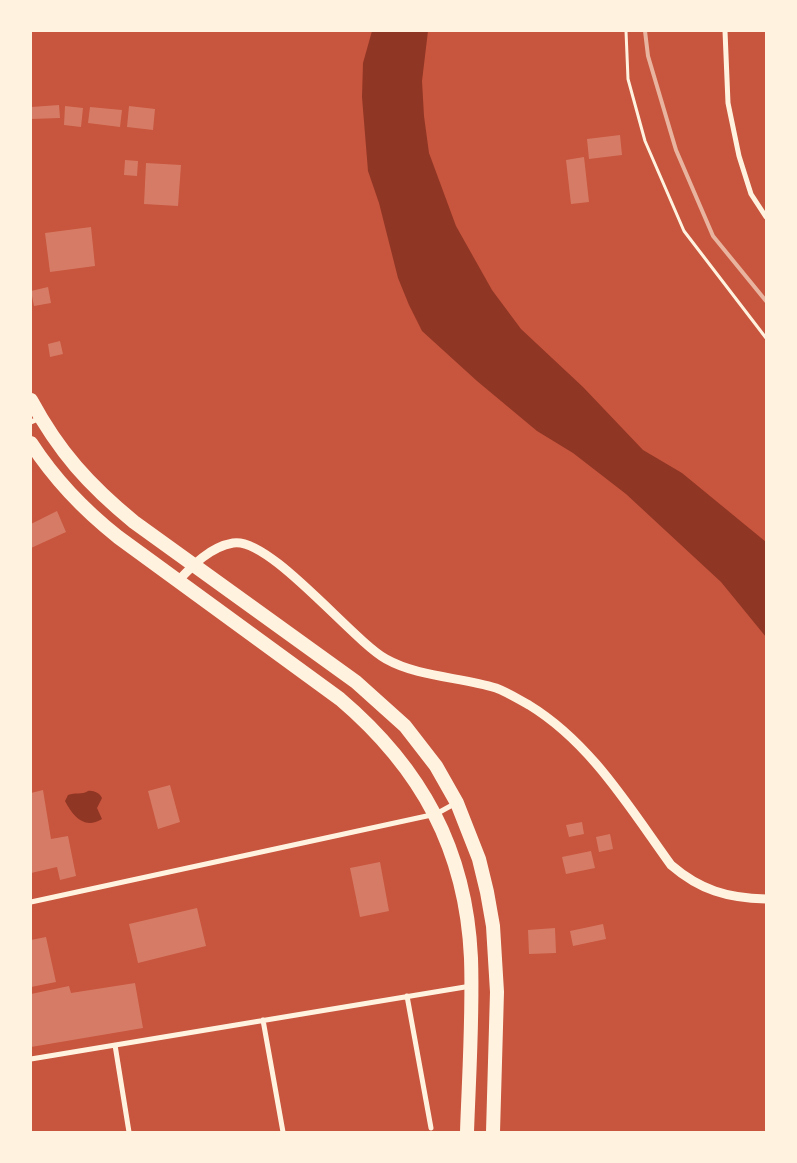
<!DOCTYPE html>
<html>
<head>
<meta charset="utf-8">
<style>
	body { margin:0 }
	#map { position:relative; width:797px; height:1163px; overflow:hidden; background:#c8553d; font-family:"PT Sans Narrow",sans-serif }
	canvas { display:block }
	.frame { position:absolute; inset:0; border:32px solid #fff3e0; pointer-events:none }
</style>
</head>
<body>
<div id="map">
<canvas width="797" height="1163"></canvas>
<div class="frame"></div>
</div>
<script>
const ctx = document.querySelector('canvas').getContext('2d');
ctx.lineJoin = 'round';
function fill(path, color) { ctx.fillStyle = color; ctx.fill(path, 'evenodd'); }
function stroke(path, color, width, dash) { ctx.strokeStyle = color; ctx.lineWidth = width; ctx.lineCap = dash ? 'butt' : 'round'; ctx.setLineDash(dash || []); ctx.stroke(path); }
fill(new Path2D(`
	M372 31H428L422 81 424 116 429 153 456 226 492 290 521 329 583 387 643 450 682 473 766 542V637L721 582 626 494 573 453 537 431 477 381 422 331 409 305 398 278 379 203 368 171 362 97 363 63Z
	M88 791C93 790 100 793 102 798L97 808 102 819C84 830 73 816 65 801L68 795C75 792 82 795 88 791Z`), '#8f3625');
fill(new Path2D(`
	M59 105 60 118 31 119V107Z
	M65 106 83 108 81 127 64 125Z
	M129 106 155 109 153 130 127 127Z
	M90 107 122 110 120 127 88 123Z
	M620 135 622 155 589 159 587 139Z
	M584 157 589 202 571 204 566 160Z
	M125 160 138 161 137 176 124 175Z
	M146 163 181 165 178 206 144 204Z
	M91 227 95 266 50 272 45 233Z
	M48 287 51 303 34 306 31 291Z
	M60 341 63 354 50 357 48 344Z
	M57 511 66 532 31 548V524Z
	M170 785 180 822 158 829 148 791Z
	M43 790 51 839 68 836 76 876 60 880 57 867 31 873V793Z
	M582 822 584 834 569 837 566 825Z
	M610 834 613 849 599 852 596 837Z
	M591 851 595 868 566 874 562 857Z
	M380 862 389 911 360 917 350 868Z
	M197 908 206 946 138 963 129 924Z
	M603 924 606 939 573 946 570 931Z
	M555 928 556 953 529 954 528 930Z
	M46 937 56 982 31 987V940Z
	M135 983 143 1028 31 1047V994L69 986 71 993Z`), '#d67c66');
stroke(new Path2D(`
	M626 31 628 79 645 141 684 231 766 338`), '#fff3e0', 3);
stroke(new Path2D(`
	M725 31 728 103 739 156 751 194 766 217
	M31 422 40 418
	M31 902 436 814 456 803
	M407 996 431 1128
	M263 1020 283 1132
	M115 1045 129 1132
	M31 1059 471 986`), '#fff3e0', 5);
stroke(new Path2D(`
	M178 581C193 565 210 547 233 543 269 536 352 640 386 659 418 677 461 677 496 688 507 692 518 699 529 705 591 743 629 807 671 865 700 890 727 898 766 899`), '#fff3e0', 9);
stroke(new Path2D(`
	M31 400C59 452 89 485 134 522L356 682 405 726 436 766 457 803 479 859 487 892 493 926 497 992 493 1132
	M31 443C55 480 84 510 118 537L340 699C421 768 466 849 471 958 473 1015 469 1074 467 1132`), '#fff3e0', 14);
stroke(new Path2D(`
	M645 31 648 56 676 150 713 236 766 301`), '#e9b49f', 4);
</script>
</body>
</html>
